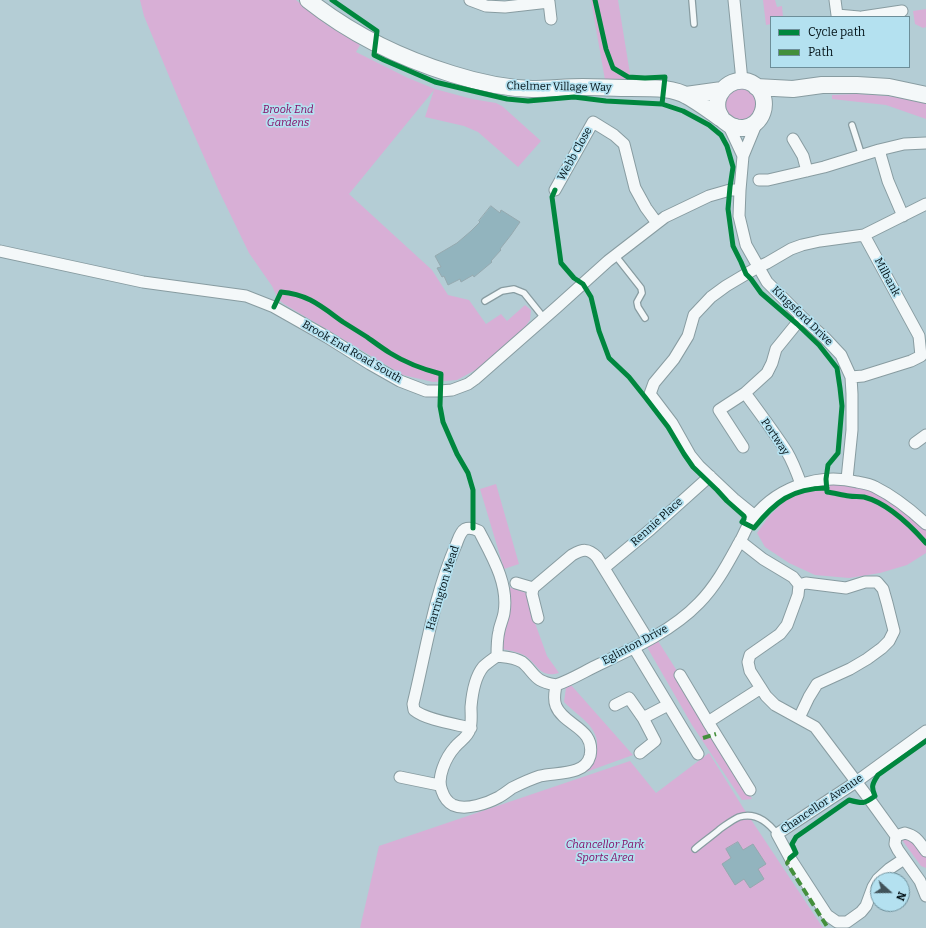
<!DOCTYPE html>
<html>
<head>
<meta charset="utf-8">
<style>
	body { margin:0 }
	#map { position:relative; width:926px; height:928px; overflow:hidden; background:#b4cdd5; font-family:Bitter,serif }
	canvas { display:block }
	.legend { position:absolute; left:770px; top:16px; width:140px; height:52px; box-sizing:border-box; background:#b4e1f0; border:1px solid #6d8e99; margin:0; padding:5px 7px; list-style:none; font-size:12px; color:#031217 }
	.legend li { display:flex; align-items:center; gap:8px; height:20px }
	.legend b { width:20px; border:1px solid #6d8e99 }
	.north { position:absolute; left:870px; top:872px; width:40px; height:40px; box-sizing:border-box; background:#b4e1f0; border:1px solid #6d8e99; border-radius:50%; rotate:111deg; font-size:11px; font-weight:700; line-height:16px; text-align:center; color:#031217 }
	.north::after { content:''; display:block; margin:auto; width:14px; height:18px; background:#41535a; clip-path:polygon(50% 0,100% 100%,50% 72%,0 100%) }
</style>
</head>
<body>
<div id="map">
<canvas width="926" height="928"></canvas>
<ul class="legend">
<li><b style="height:5px;background:#00873e"></b>Cycle path</li>
<li><b style="height:5px;background:#438f3b"></b>Path</li>
</ul>
<div class="north">N</div>
</div>
<script>
const ctx = document.querySelector('canvas').getContext('2d');
ctx.lineJoin = 'round';
function fill(path, color) { ctx.fillStyle = color; ctx.fill(path, 'evenodd'); }
function stroke(path, color, width, dash) { ctx.strokeStyle = color; ctx.lineWidth = width; ctx.lineCap = dash ? 'butt' : 'round'; ctx.setLineDash(dash || []); ctx.stroke(path); }
function drawText(font, color, halo, rows, align = 'center') {
  ctx.font = font + ' Bitter,serif'; ctx.lineWidth = 3.5; ctx.setLineDash([]); ctx.textBaseline = 'middle'; ctx.strokeStyle = halo; ctx.fillStyle = color; for (const [text, x, y, turn = 0] of rows) {
    ctx.save(); ctx.translate(x, y); ctx.rotate((+turn || 0) * Math.PI / 180); ctx.textAlign = isNaN(turn) ? turn : align; if (halo) ctx.strokeText(text, 0, 0); ctx.fillText(text, 0, 0); ctx.restore();
  }
}
fill(new Path2D(`
	M140 0H296L327 25 360 45 356 52 408 78 435 89 472 99 496 103 502 106 541 141 518 167 478 132 464 126 425 117 434 90 349 194 432 270 448 295 469 300 486 324 501 314 507 321 525 305 531 310 530 320 525 327 479 368 457 380 433 382 403 375 284 304 278 299 272 286 249 253 219 191 181 105 144 16Z
	M591 0H618L631 80H605Z
	M763 0H775L777 7 782 6 783 17H771V24L766 25Z
	M926 9V27L923 28 915 24 913 11Z
	M724 104a16 16 0 1 1 32 0a16 16 0 1 1-32 0Z
	M857 94C881 95 902 97 926 102V119L886 105 832 99V95Z
	M496 484 519 564 504 569 480 489Z
	M835 484 867 487 887 496 926 528V553L907 565 880 573 849 578 815 575 789 563 765 547 757 533 769 516 788 498 814 488Z
	M506 586 526 593 535 623 547 656 559 673C541 678 539 667 527 657 520 652 511 651 503 649L502 630Z
	M658 641 724 745 752 799 742 800 692 725 647 647Z
	M571 685 633 755 586 772 585 770C588 767 592 764 594 761 596 758 597 752 597 749 600 726 577 716 564 702L566 688Z
	M709 753 742 806 823 928H360L379 846 630 761 656 793Z
	M903 836 926 850V868L921 866 905 844 902 840Z`), '#d8afd6');
const building = new Path2D(`
	M491 206 500 213 501 210 520 222 511 235 500 249 501 250 491 261 492 262 474 277 473 275 461 282 460 279 448 285 444 276 442 277 437 268 441 267 435 256 457 243 471 231 480 222 479 221Z
	M738 842 743 850 753 844 766 864 758 869 764 879 750 888 744 879 735 885 722 864 731 858 726 849Z`);
fill(building, '#92b4be');
stroke(building, '#95a9af', 1);
const lane = new Path2D(`
	M692 0 694 24
	M852 125 862 156
	M615 255 641 288 642 293 637 302 638 307 645 318
	M485 301 502 291 514 289 524 293 544 318
	M695 849C703 842 712 836 720 829 726 825 732 820 739 817 755 812 768 822 777 834`);
const street = new Path2D(`
	M470 0 486 6 505 7 549 2 551 19
	M734 0 742 81
	M835 0 837 15 859 17
	M862 17 902 11
	M757 122 743 156 740 190 739 216 746 245 767 282 802 317 825 338 841 355 851 377 852 394V430L847 479
	M728 124 743 156
	M793 139 803 156 807 171
	M879 150 888 181 903 216
	M759 180H768L824 167 879 150 904 144 926 143
	M555 190 593 122 614 135 624 144 635 188 646 208 657 223
	M864 235 926 204
	M0 251 143 282 246 296 274 307 327 337 370 364 400 381 426 391H440L452 390 468 384 475 379 557 307 608 261 665 217 709 196 730 190H740
	M745 393 767 373 772 363 776 349 802 317
	M915 443 926 435
	M743 447 719 410 745 393C759 412 774 432 787 452 793 462 797 473 801 484
	M755 516 734 499 699 466 690 455 672 423 650 394 654 383 674 359 688 336 694 315 711 297 726 286 758 267 767 263 791 249 802 245 820 241 864 235 919 336 921 356 911 361 863 376 851 377
	M740 541 763 559 793 577 797 582 799 585 798 595 787 625 780 634 750 655 748 662 750 671 766 696 775 705 815 727 870 800 896 836 895 844 898 850 920 881 926 896
	M604 568 651 529 710 476
	M516 583 533 588
	M799 585 806 583 846 588 865 582H877L883 589 887 603 894 631 889 641 882 648 867 659 850 669 817 684 809 697 799 718
	M538 618 532 594 533 588 572 555C583 549 588 548 597 557L648 640
	M634 648 698 754
	M680 675 708 722
	M556 685C551 684 545 683 540 680 533 676 529 667 522 662 514 657 506 657 497 656 493 659 487 663 483 667 475 677 472 695 471 707 471 714 472 722 470 729 468 737 460 741 455 747 446 757 436 778 442 791 444 797 447 802 453 805 466 811 488 803 499 797 504 794 508 791 512 788 520 784 531 779 540 776 556 772 585 776 590 756 596 728 564 726 556 706 553 699 555 692 556 685 571 680 585 671 600 664 634 648 672 631 699 603 716 586 728 563 739 543 743 537 745 530 749 524 772 489 817 472 857 482 863 483 870 484 875 487 893 496 911 510 926 524
	M615 705 629 698 643 718
	M471 728C455 724 426 720 414 710L413 704C426 651 434 595 456 545 458 540 460 532 465 529 470 527 475 529 479 531 492 556 509 584 504 613 503 619 500 625 499 631 497 639 497 648 497 656
	M640 753 655 741 643 718 668 705
	M400 777 439 785
	M750 790 708 722 761 688
	M896 836 905 833C917 836 919 842 926 851
	M904 859 889 869 878 879 873 887 866 906 861 912 847 922H837L827 915 790 858 777 834 856 782 926 731`);
const secondary = new Path2D(`
	M308 0C351 34 400 58 452 74 477 82 504 88 532 89 549 89 566 87 583 87 599 87 615 88 631 88 642 88 654 88 664 89 671 90 681 92 687 96 698 102 709 110 720 118 725 121 729 126 735 127 737 128 741 128 744 128 763 125 770 102 758 88 741 70 712 88 718 111 719 114 721 117 722 119
	M756 87 793 89 822 85H857L889 87 926 95
	M686 95 722 90`);
stroke(lane, '#889ca1', 8);
stroke(street, '#889ca1', 13);
stroke(secondary, '#889ca1', 18);
stroke(lane, '#f4f8f9', 5.5);
stroke(street, '#f4f8f9', 11);
stroke(secondary, '#f4f8f9', 16);
stroke(new Path2D(`
	M703 738 716 734
	M790 858 787 863 828 928`), '#438f3b', 4, [8, 4]);
stroke(new Path2D(`
	M332 0 377 31 374 55 384 60 435 82 477 92 507 99 528 101 574 97 606 101 662 104 683 111 709 125 721 135 727 146 733 167 730 187 728 209 733 246 741 262 746 274 751 279 761 293 797 324 819 345 837 368 840 388 842 406 838 453 828 465 826 479 827 492C834 493 842 495 849 496 854 497 859 496 864 497 887 503 911 526 926 543
	M595 0 606 49 613 68 628 77 645 78 665 77 662 104
	M555 190 552 197 561 263 574 278 583 284 591 297 599 331 609 358 629 377 645 397 668 427 684 454 693 467 717 490 727 501 744 516V519L742 522 754 528C775 502 792 488 827 488
	M274 307 281 292C308 294 322 307 343 322 351 327 359 332 367 337 374 342 382 348 390 353 406 363 422 369 441 374L440 406 443 422 457 454 468 473 473 490V528
	M790 858 796 853 792 844 796 837 849 800C863 804 864 804 875 796 871 787 872 784 878 775L926 741`), '#00873e', 5);
drawText('11px', '#031217', '#b4e1f0', [
	["Chelmer Village Way",559,87,1],
	["Webb Close",575,154,-61],
	["Milbank",887,277,62],
	["Kingsford Drive",802,316,44],
	["Brook End Road South",352,352,30],
	["Portway",775,437,56],
	["Rennie Place",657,522,-42],
	["Harrington Mead",443,588,-73],
	["Eglinton Drive",635,645,-28],
	["Chancellor Avenue",822,804,-34]
]);
drawText('italic 11px', '#851069', '#b4e1f0', [
	["Brook End",288,110],
	["Gardens",288,123],
	["Chancellor Park",605,845],
	["Sports Area",605,858]
]);
</script>
</body>
</html>
